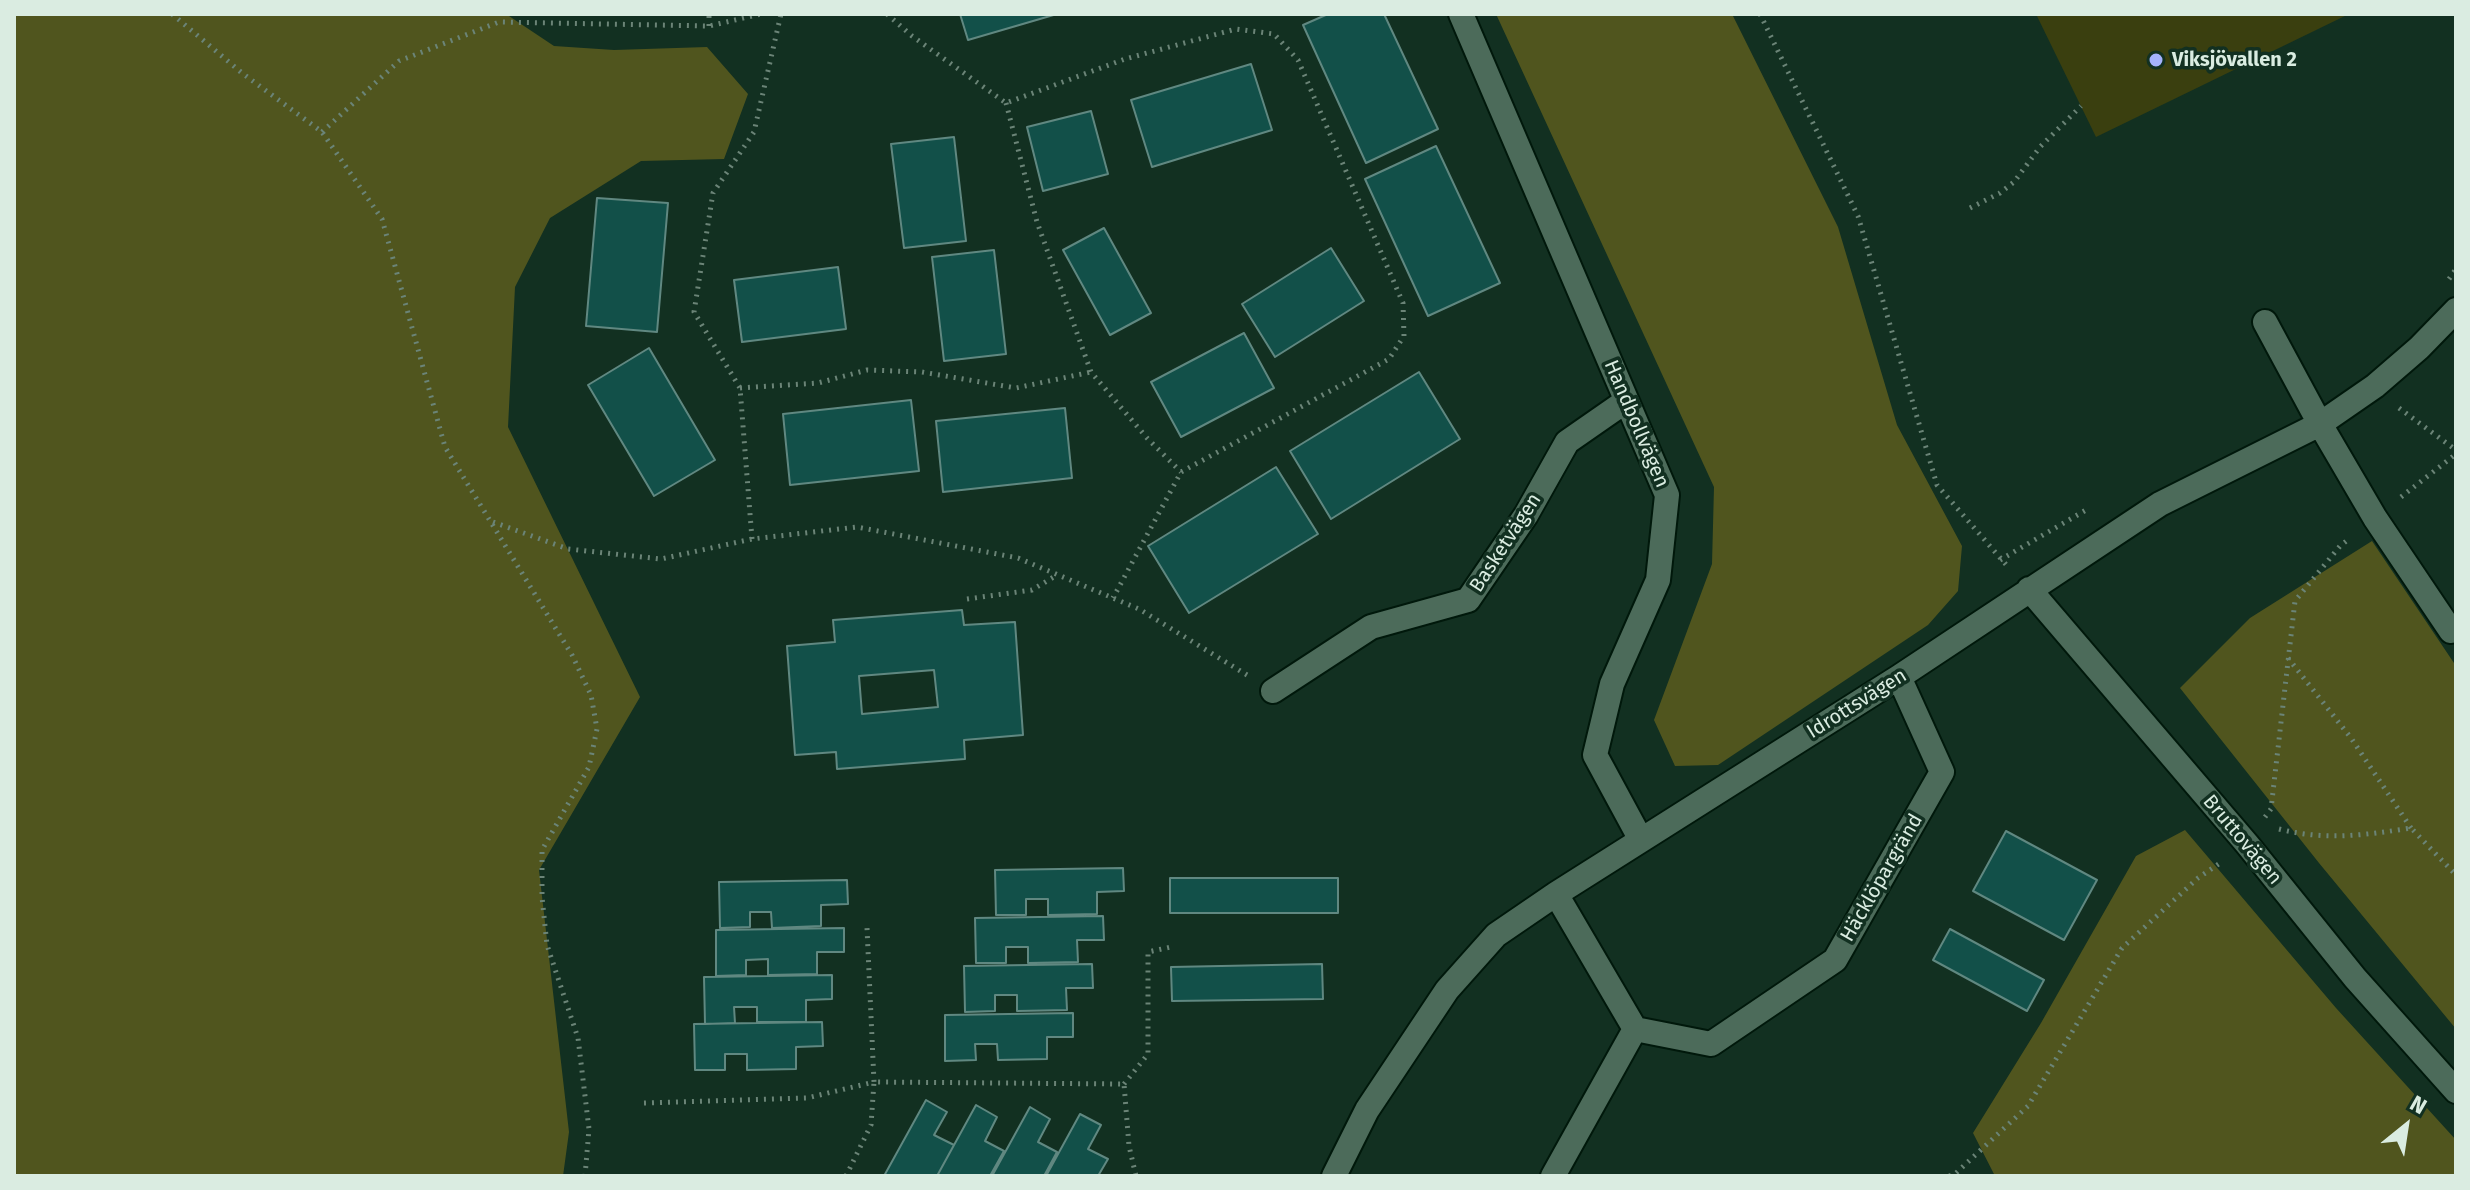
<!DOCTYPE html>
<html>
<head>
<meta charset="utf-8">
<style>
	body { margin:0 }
	#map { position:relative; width:2470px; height:1190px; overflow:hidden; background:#123021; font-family:"Fira Sans",sans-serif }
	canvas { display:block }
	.frame { position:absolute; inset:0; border:16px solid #daece1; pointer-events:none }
	.north { position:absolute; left:2366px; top:1086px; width:80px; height:80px; -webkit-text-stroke:6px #123021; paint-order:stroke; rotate:30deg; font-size:22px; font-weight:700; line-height:32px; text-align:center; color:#daece1 }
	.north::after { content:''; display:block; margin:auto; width:28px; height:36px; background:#daece1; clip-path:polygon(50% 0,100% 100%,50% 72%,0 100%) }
</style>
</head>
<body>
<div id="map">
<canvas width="2470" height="1190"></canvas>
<div class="frame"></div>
<div class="north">N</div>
</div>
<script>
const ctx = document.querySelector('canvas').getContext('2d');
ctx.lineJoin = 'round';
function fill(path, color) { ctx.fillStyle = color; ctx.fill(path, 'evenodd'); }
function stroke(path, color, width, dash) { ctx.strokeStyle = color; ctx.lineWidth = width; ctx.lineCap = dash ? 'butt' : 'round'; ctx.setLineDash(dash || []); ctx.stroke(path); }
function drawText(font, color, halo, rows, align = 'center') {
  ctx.font = font + ' "Fira Sans",sans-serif'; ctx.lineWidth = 7; ctx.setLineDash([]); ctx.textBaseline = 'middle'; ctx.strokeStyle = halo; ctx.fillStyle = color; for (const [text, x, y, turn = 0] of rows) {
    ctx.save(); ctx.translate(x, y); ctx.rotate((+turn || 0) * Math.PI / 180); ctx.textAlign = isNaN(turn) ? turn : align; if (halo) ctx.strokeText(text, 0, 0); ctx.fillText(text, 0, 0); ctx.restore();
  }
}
fill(new Path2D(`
	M2036 14H2349L2096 137Z`), '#3a3f0f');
fill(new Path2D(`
	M14 14H506L554 46 614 50 707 47 748 94 724 159 641 161 550 218 515 287 508 427 640 697 539 870 569 1132 563 1176H14Z
	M1496 14H1732L1838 227 1897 425 1962 546 1958 591 1928 625 1718 765 1675 766 1654 720 1712 564 1714 487Z
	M2372 541 2456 666V1029L2319 863 2180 688 2250 618Z
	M2185 830 2336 1008 2456 1140V1176H1995L1973 1133 2041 1023 2136 856Z`), '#50551e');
const building = new Path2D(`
	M960 14H1057L968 40Z
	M1328 14H1384L1438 129 1366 163 1303 25Z
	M1251 64 1272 130 1152 167 1131 100Z
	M1091 111 1108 174 1043 191 1027 127Z
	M954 137 966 241 904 248 891 144Z
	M1436 146 1500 283 1428 316 1365 179Z
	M597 198 668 203 657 332 586 326Z
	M1104 228 1151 313 1110 335 1063 250Z
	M1331 248 1364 301 1275 357 1242 304Z
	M994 250 1006 354 944 361 932 257Z
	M838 267 846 329 742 342 734 280Z
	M1244 333 1274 388 1181 437 1151 382Z
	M649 348 715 460 654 496 588 385Z
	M1419 372 1460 439 1331 519 1290 451Z
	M911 400 919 471 790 485 783 414Z
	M1065 408 1072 478 943 492 936 421Z
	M1276 467 1318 534 1189 613 1148 546Z
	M962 610 964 625 1015 622 1023 735 964 740 965 759 837 769 836 752 795 755 787 646 835 642 833 620ZM934 670 938 707 862 714 859 676Z
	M2006 831 2097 880 2064 940 1973 891Z
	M1123 868 1124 891 1097 892V914L1048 915V899H1026V915H996L995 870Z
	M1170 878H1338V913H1170Z
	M847 880 848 904 821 905V926L772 928 771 912H750V927L720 928 719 882Z
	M1103 916 1104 940H1077L1078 962 1028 963V947H1006V963H976L975 918Z
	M844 928V952H817V974L768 975V959L746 960V975L716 976V930Z
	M1950 929 2044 980 2027 1011 1933 960Z
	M1092 964 1093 988H1066L1067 1010 1017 1011V995H995V1011L965 1012 964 966Z
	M1322 964 1323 999 1172 1001 1171 967Z
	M832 975V999L806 1000V1022H757V1007H734L735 1023 705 1024 704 977Z
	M1073 1013V1037H1047V1059L998 1060 997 1044H975L976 1060 945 1061V1015Z
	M822 1022 823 1046 796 1047V1069L747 1070V1054H725V1070H695L694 1024Z
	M926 1100 947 1112 934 1135 954 1145 937 1176H884Z
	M976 1105 997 1117 985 1141 1004 1151 990 1176H937Z
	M1030 1107 1050 1119 1038 1142 1057 1152 1044 1176H992Z
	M1080 1114 1101 1125 1088 1149 1108 1159 1098 1176H1046Z`);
fill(building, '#125049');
stroke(building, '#608881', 2);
const minor = new Path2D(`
	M1461 14 1667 495 1658 580 1612 684 1595 755 1641 840
	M2265 322 2320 424 2375 518 2451 631
	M2029 589 2247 844 2355 978 2456 1091
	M1273 691 1371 627 1468 600 1526 515 1567 442 1626 401
	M1556 894 1635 1029 1711 1044 1835 960 1942 772 1899 677
	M1334 1176 1367 1110 1447 990 1496 935 1556 894 1899 677 2160 504 2320 424 2375 386 2419 348 2456 310
	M1553 1176 1635 1029`);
stroke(minor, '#00180b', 28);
stroke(new Path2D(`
	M172 14 242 73 322 132 382 219 445 447 572 655 591 695 597 729 589 767 542 850V897L547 945 578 1038 589 1129 585 1176
	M887 14 912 36 1006 103 1125 59 1236 29 1274 34 1298 60 1403 303 1404 336 1389 359 1181 472 1113 598
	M1760 14 1858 216 1937 485 2009 568
	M709 26V14
	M1006 103 1037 222 1091 372 1147 438 1181 472
	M322 132 399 61 499 22 709 26 761 14
	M1970 208 2000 193 2014 182 2040 147 2081 106
	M2449 279 2456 269
	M740 388 818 383 867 370 922 372 1016 388 1091 372
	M2399 408 2456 450
	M2401 497 2456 454
	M493 522 568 549 661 559 752 539 857 527 1018 558 1139 609 1247 675
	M752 539 740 388 694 312 713 193 754 132 781 14
	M2000 560 2086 510
	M967 599 1032 590 1057 575
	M2288 658 2351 738 2411 828
	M2265 817 2271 809 2295 601 2340 546 2349 539
	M2279 829C2326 841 2365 835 2411 828L2456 875
	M1124 1084 1148 1054V952L1171 947
	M644 1103 807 1098 874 1082 867 928
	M846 1176 871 1125 874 1082 1124 1084 1129 1146 1136 1176
	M1949 1176 1955 1174 2028 1106 2122 948 2198 878 2223 861`), '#6b8477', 5, [2, 6]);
stroke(minor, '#4c6b5a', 24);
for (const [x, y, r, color] of [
	[2156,60,8,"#a4b2fc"]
]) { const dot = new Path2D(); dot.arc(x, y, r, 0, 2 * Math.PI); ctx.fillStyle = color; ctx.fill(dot); stroke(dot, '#123021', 3); }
drawText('bold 20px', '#daece1', '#123021', [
	["Viksjövallen 2",2172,60]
], 'left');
drawText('20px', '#daece1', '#123021', [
	["Handbollvägen",1636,424,67],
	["Basketvägen",1506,543,-57],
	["Idrottsvägen",1857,704,-32],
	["Bruttovägen",2242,840,50],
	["Häcklöpargränd",1882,878,-60]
]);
</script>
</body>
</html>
